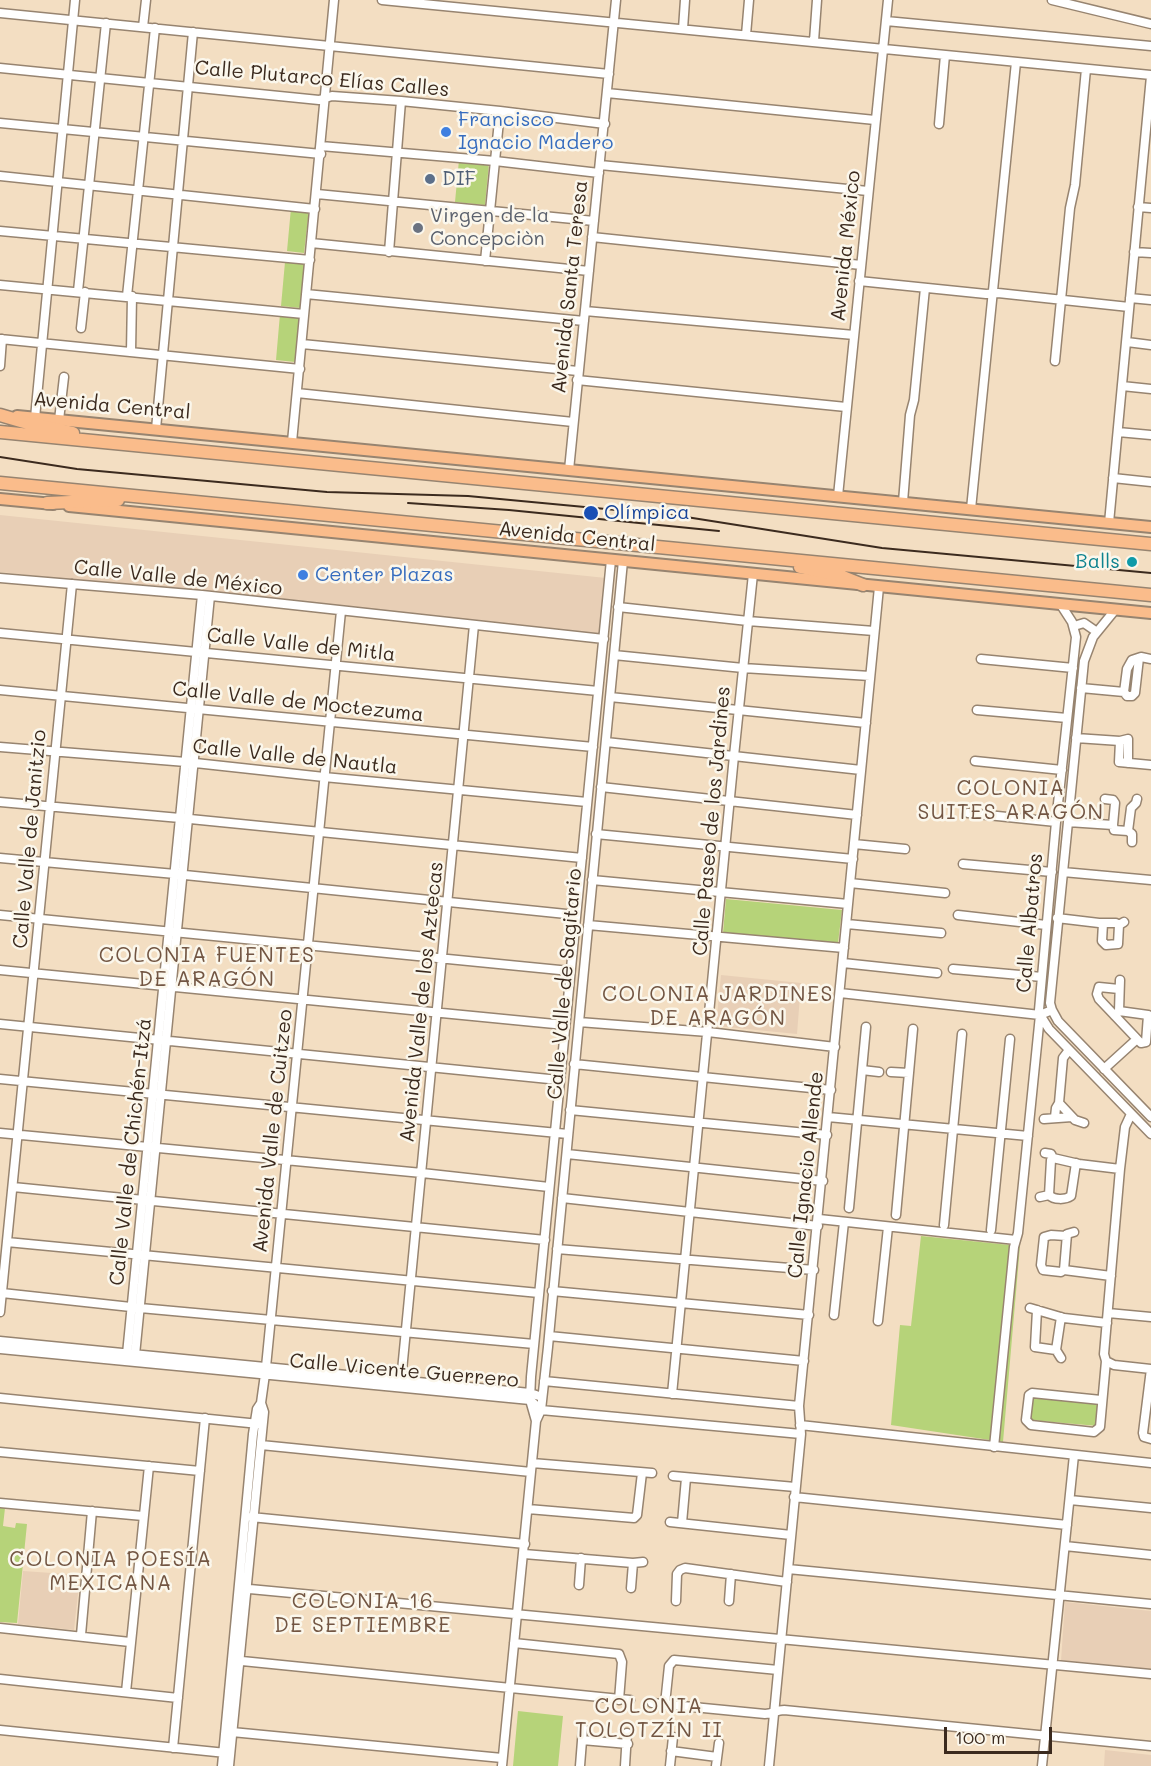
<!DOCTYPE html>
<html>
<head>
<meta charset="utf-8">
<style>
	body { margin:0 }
	#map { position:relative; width:1151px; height:1766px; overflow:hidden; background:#f3dec2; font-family:Mali,sans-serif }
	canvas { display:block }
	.scale { position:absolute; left:944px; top:1727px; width:108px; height:27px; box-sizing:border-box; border:3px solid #3b2a1e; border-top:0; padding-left:8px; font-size:18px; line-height:21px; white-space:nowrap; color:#3b2a1e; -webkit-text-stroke:4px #fbf7ec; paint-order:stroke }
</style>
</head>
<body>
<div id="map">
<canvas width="1151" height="1766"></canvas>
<div class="scale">100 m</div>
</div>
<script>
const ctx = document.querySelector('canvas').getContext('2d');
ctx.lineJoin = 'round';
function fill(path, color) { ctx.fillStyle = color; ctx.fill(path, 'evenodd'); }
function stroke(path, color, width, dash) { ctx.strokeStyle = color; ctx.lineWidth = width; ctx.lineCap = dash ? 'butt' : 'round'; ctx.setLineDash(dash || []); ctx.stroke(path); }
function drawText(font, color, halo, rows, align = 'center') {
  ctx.font = font + ' Mali,sans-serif'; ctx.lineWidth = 5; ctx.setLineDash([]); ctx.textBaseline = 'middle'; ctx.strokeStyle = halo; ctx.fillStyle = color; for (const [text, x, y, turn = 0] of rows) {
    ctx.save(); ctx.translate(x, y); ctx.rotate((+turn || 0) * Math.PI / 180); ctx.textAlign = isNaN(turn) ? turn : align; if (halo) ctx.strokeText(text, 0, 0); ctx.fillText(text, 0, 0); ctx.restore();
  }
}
fill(new Path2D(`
	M0 515 606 578 601 634 0 572Z
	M721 975 801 983 797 1034 716 1026Z
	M23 1571 80 1575 74 1630 18 1624Z
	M1065 1602 1151 1611V1669L1061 1661Z
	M1105 1750 1151 1755V1766H1104Z`), '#e8cfb6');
fill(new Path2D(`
	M459 160 489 163 485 205 455 202Z
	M291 208 309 210 304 253 287 251Z
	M285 262 305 264 301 308 281 306Z
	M280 314 300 316 295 362 276 360Z
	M726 899 842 910 838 943 723 933Z
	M921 1236 1020 1246 1003 1442 891 1425 900 1325 911 1326Z
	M1032 1394 1100 1399 1098 1426 1030 1420Z
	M0 1508H5L3 1526 15 1528 16 1523 27 1524 17 1623 0 1622Z
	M518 1711 563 1716 558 1766H513Z`), '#b6d379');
const minor = new Path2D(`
	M382 0 1151 75
	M1052 0 1151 24
	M0 13 609 74
	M886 21 1151 46
	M143 27 146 0
	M683 29 685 0
	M746 35 749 0
	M814 41 817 0
	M0 68 319 100 332 96 401 101 500 111 605 124
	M607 93 875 120
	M0 123 321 154
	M939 124 945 55
	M321 146 495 161 599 173
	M600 165 868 191
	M0 176 315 209
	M317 194 594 221
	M1138 207 1151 208
	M0 231 310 260
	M592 237 861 265
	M311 243 589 271
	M389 252 401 101
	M1134 252 1151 253
	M485 261 500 111
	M859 281 986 294 998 293 1129 307
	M0 285 304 314
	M78 291 106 23
	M306 294 584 321
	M127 296 155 28
	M1130 298 1151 300
	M585 311 854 335
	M81 328 85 292
	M0 339 300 369
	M1127 342 1151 345
	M302 344 578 371
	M131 352 132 296
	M1055 361 1070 208 1075 185 1086 69
	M0 366 2 339
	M577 380 846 407
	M1122 386 1151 389
	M297 393 573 422
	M35 418 75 0
	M59 420 64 377
	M156 429 193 32
	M1118 432 1151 435
	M292 442 334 0
	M569 470 616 0
	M1113 478 1151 482
	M838 496 888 0
	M903 502 910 415 914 400 925 288
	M971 509 1016 62
	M1109 523 1151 76
	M0 578 202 595 604 639
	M1061 605 1072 622 1076 637 1056 822 1039 1010 1042 1018 1049 1029 1151 1134
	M618 607 748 621 874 631
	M1115 610 1093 637 1084 661 1050 1003 1052 1010 1058 1021 1151 1117
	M1074 626 1084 623 1097 632
	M0 633 598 691
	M614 655 743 668 870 676
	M981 659 1073 668
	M1081 688 1124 692 1127 696H1132L1135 693 1139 658
	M0 690 593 747
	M1124 692 1127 669 1132 660 1141 657 1151 659
	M610 697 866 723
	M977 710 1067 718
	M1076 738 1120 741 1128 739V763
	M1120 741 1119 762 1151 765
	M606 742 861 770
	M0 747 186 762 324 777 587 802
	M975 761 1062 770
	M601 787 857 815
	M1105 799 1113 800 1115 803 1113 825
	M0 802 180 818 582 858
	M1131 808 1128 831 1132 834V842
	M1131 808 1136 803 1137 799
	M968 813 1056 822
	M1068 822 1113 825 1114 830 1128 831
	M596 834 853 859
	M854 844 905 849
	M0 858 175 874 576 915
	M963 864 1052 872
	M1063 872 1151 880
	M592 880 848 904
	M850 883 945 893
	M0 915 570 971
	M958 915 1046 925
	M1057 918 1099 923H1116L1119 925 1124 922
	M1103 923 1102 941 1106 945 1118 944 1119 925
	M847 924 941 933
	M588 925 844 948
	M843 963 937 973
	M953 969 1042 977
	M0 970 565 1025
	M840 993 1040 1015 1052 1010
	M1119 1011 1120 980
	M1115 1016 1119 1011 1148 1015 1146 1042 1141 1043 1137 1039 1099 999 1097 994 1099 987 1119 989
	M579 1022 708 1032 835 1047
	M0 1024 559 1080
	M574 1064 831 1090
	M1104 1069 1137 1039
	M862 1070 879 1072
	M891 1072 909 1073
	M0 1079 568 1134
	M1059 1103 1075 1120 1084 1123
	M570 1110 827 1135
	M828 1117 1028 1136
	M1055 1117 1056 1108 1059 1103 1063 1058 1069 1050
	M1044 1119 1072 1117
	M0 1133 422 1173 549 1187
	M1045 1153 1051 1154 1053 1158 1051 1160 1049 1195
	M567 1154 823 1181
	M1053 1158 1079 1164 1120 1169
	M13 1187 545 1240
	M1049 1195C1054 1200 1065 1200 1071 1196L1076 1163
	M1040 1197 1049 1195
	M562 1198 818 1226
	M849 1208 866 1027
	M896 1215 913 1029
	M819 1219 1016 1240
	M944 1225 962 1034
	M991 1230 1010 1039
	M1066 1236 1051 1235 1044 1237 1041 1265 1043 1270 1061 1272 1064 1270 1111 1276
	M7 1242 539 1293
	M557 1249 814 1270
	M1064 1270 1067 1234 1074 1232
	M552 1291 809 1315
	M2 1293 140 1308 534 1344
	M1030 1308 1064 1318 1107 1323
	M1037 1310 1035 1347 1056 1350
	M0 1312 72 584
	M1108 1313 1151 1317
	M834 1315 844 1222
	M878 1321 888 1227
	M549 1336 804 1361
	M0 1341 530 1393 542 1397
	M0 1349 530 1400 541 1410 801 1434
	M127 1354 202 595
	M135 1355 210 596
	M1061 1358 1056 1350 1061 1317
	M1106 1361 1114 1365 1151 1369
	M1151 1369 1143 1433 1144 1437 1151 1439
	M401 1381 474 625
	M544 1381 799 1406
	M672 1394 734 756 753 574
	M0 1398 259 1424
	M1101 1400 1032 1393 1029 1395 1026 1420 1031 1425 1094 1432 1100 1427 1106 1361 1104 1354 1120 1169 1125 1127 1131 1114
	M536 1421 541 1410 548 1347 623 561
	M800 1425 1151 1463
	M261 1445 531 1472
	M994 1447 1014 1247 1018 1233 1040 1015
	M0 1452 200 1471
	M532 1463 652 1473
	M673 1476 795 1487
	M794 1497 1067 1525
	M1070 1500 1151 1508
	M0 1503 143 1516
	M528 1509 634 1518 637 1515 642 1473
	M251 1517 525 1544
	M670 1522 791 1535
	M682 1523 686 1478
	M1065 1546 1151 1555
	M524 1554 633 1563 643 1562
	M788 1569 1151 1604
	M579 1585 581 1558
	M239 1588 1151 1674
	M631 1588 633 1563
	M676 1601 677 1574 680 1570 685 1568 787 1582
	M729 1601 731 1574
	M0 1628 130 1642
	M81 1635 92 1511
	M514 1643 619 1654 622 1662 619 1700
	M232 1660 630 1700
	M0 1679 178 1698
	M126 1692 149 1466
	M652 1703 765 1714C772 1714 777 1710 784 1710L1151 1746
	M665 1704 669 1666 674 1660 778 1670
	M0 1730 226 1753
	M232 1732 502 1758
	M582 1740 628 1744
	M173 1748 205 1418
	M671 1751 717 1757
	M222 1766 253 1434 257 1409 261 1403 266 1367 341 611
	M229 1766 264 1412 261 1403
	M502 1766 536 1421 530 1400 531 1377 611 560
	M580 1766 583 1728
	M625 1766 627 1733
	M670 1766 673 1737
	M716 1766 719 1743
	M769 1766 801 1434 799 1406 879 587
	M1042 1766 1074 1455`);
const major = new Path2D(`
	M17 416 1151 527
	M0 499 53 504
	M69 506 1151 613`);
const highway = new Path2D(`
	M0 415 24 422 73 433
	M0 432 1151 544
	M0 483 1151 595
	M47 503 118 500
	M800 567 838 575 863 585`);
stroke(minor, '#978470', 11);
stroke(major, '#978470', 14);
stroke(highway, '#978470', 15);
stroke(minor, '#fff', 8);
stroke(major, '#fabc8b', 10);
stroke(highway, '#fabc8b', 12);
stroke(new Path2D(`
	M0 457 77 469 327 492 468 496 680 516 882 548 1151 573
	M408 503 509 510 719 531`), '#3b2a1e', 2);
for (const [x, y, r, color] of [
	[446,132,6,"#3f7fe0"],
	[430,179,6,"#5c6f8a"],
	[418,228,6,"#6b7280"],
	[591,513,8,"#1a4fb4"],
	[1132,562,6,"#0f9aa8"],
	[303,575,6,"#3f7fe0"]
]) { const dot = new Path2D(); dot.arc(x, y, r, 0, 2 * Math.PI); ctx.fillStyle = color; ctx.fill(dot); stroke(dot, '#fbf7ec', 2); }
drawText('20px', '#3b2a1e', '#fbf7ec', [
	["Calle Plutarco Elías Calles",322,79,5],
	["Avenida México",846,246,-84],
	["Avenida Santa Teresa",570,287,-84],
	["Avenida Central",112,406,5],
	["Avenida Central",577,537,6],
	["Calle Valle de México",178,578,6],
	["Calle Valle de Mitla",301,645,6],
	["Calle Valle de Moctezuma",298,702,6],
	["Calle Valle de Nautla",295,757,6],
	["Calle Paseo de los Jardines",712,821,-85],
	["Calle Valle de Janitzio",30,839,-85],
	["Calle Albatros",1030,923,-85],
	["Calle Valle de Sagitario",565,984,-85],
	["Avenida Valle de los Aztecas",422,1002,-84],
	["Avenida Valle de Cuitzeo",273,1131,-84],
	["Calle Valle de Chichén-Itzá",131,1152,-84],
	["Calle Ignacio Allende",806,1175,-84],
	["Calle Vicente Guerrero",404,1371,5]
]);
drawText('20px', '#366cbe', '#fbf7ec', [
	["Francisco",458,120],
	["Ignacio Madero",458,143],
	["Center Plazas",315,575]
], 'left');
drawText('20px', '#4e5e75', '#fbf7ec', [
	["DIF",442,179]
], 'left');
drawText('20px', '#5b616d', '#fbf7ec', [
	["Virgen de la",430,216],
	["Concepciòn",430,239]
], 'left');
drawText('20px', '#164399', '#fbf7ec', [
	["Olímpica",604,513]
], 'left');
drawText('20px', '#0d838f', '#fbf7ec', [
	["Balls",1120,562]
], 'right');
ctx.letterSpacing = '1.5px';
drawText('21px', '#725542', '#fbf7ec', [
	["COLONIA",1011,789],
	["SUITES ARAGÓN",1011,813],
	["COLONIA FUENTES",207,956],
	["DE ARAGÓN",207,980],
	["COLONIA JARDINES",718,995],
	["DE ARAGÓN",718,1019],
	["COLONIA POESÍA",111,1560],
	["MEXICANA",111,1584],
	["COLONIA 16",363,1602],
	["DE SEPTIEMBRE",363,1626],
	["COLONIA",649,1707],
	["TOLOTZÍN II",649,1731]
]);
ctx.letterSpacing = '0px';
</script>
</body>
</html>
